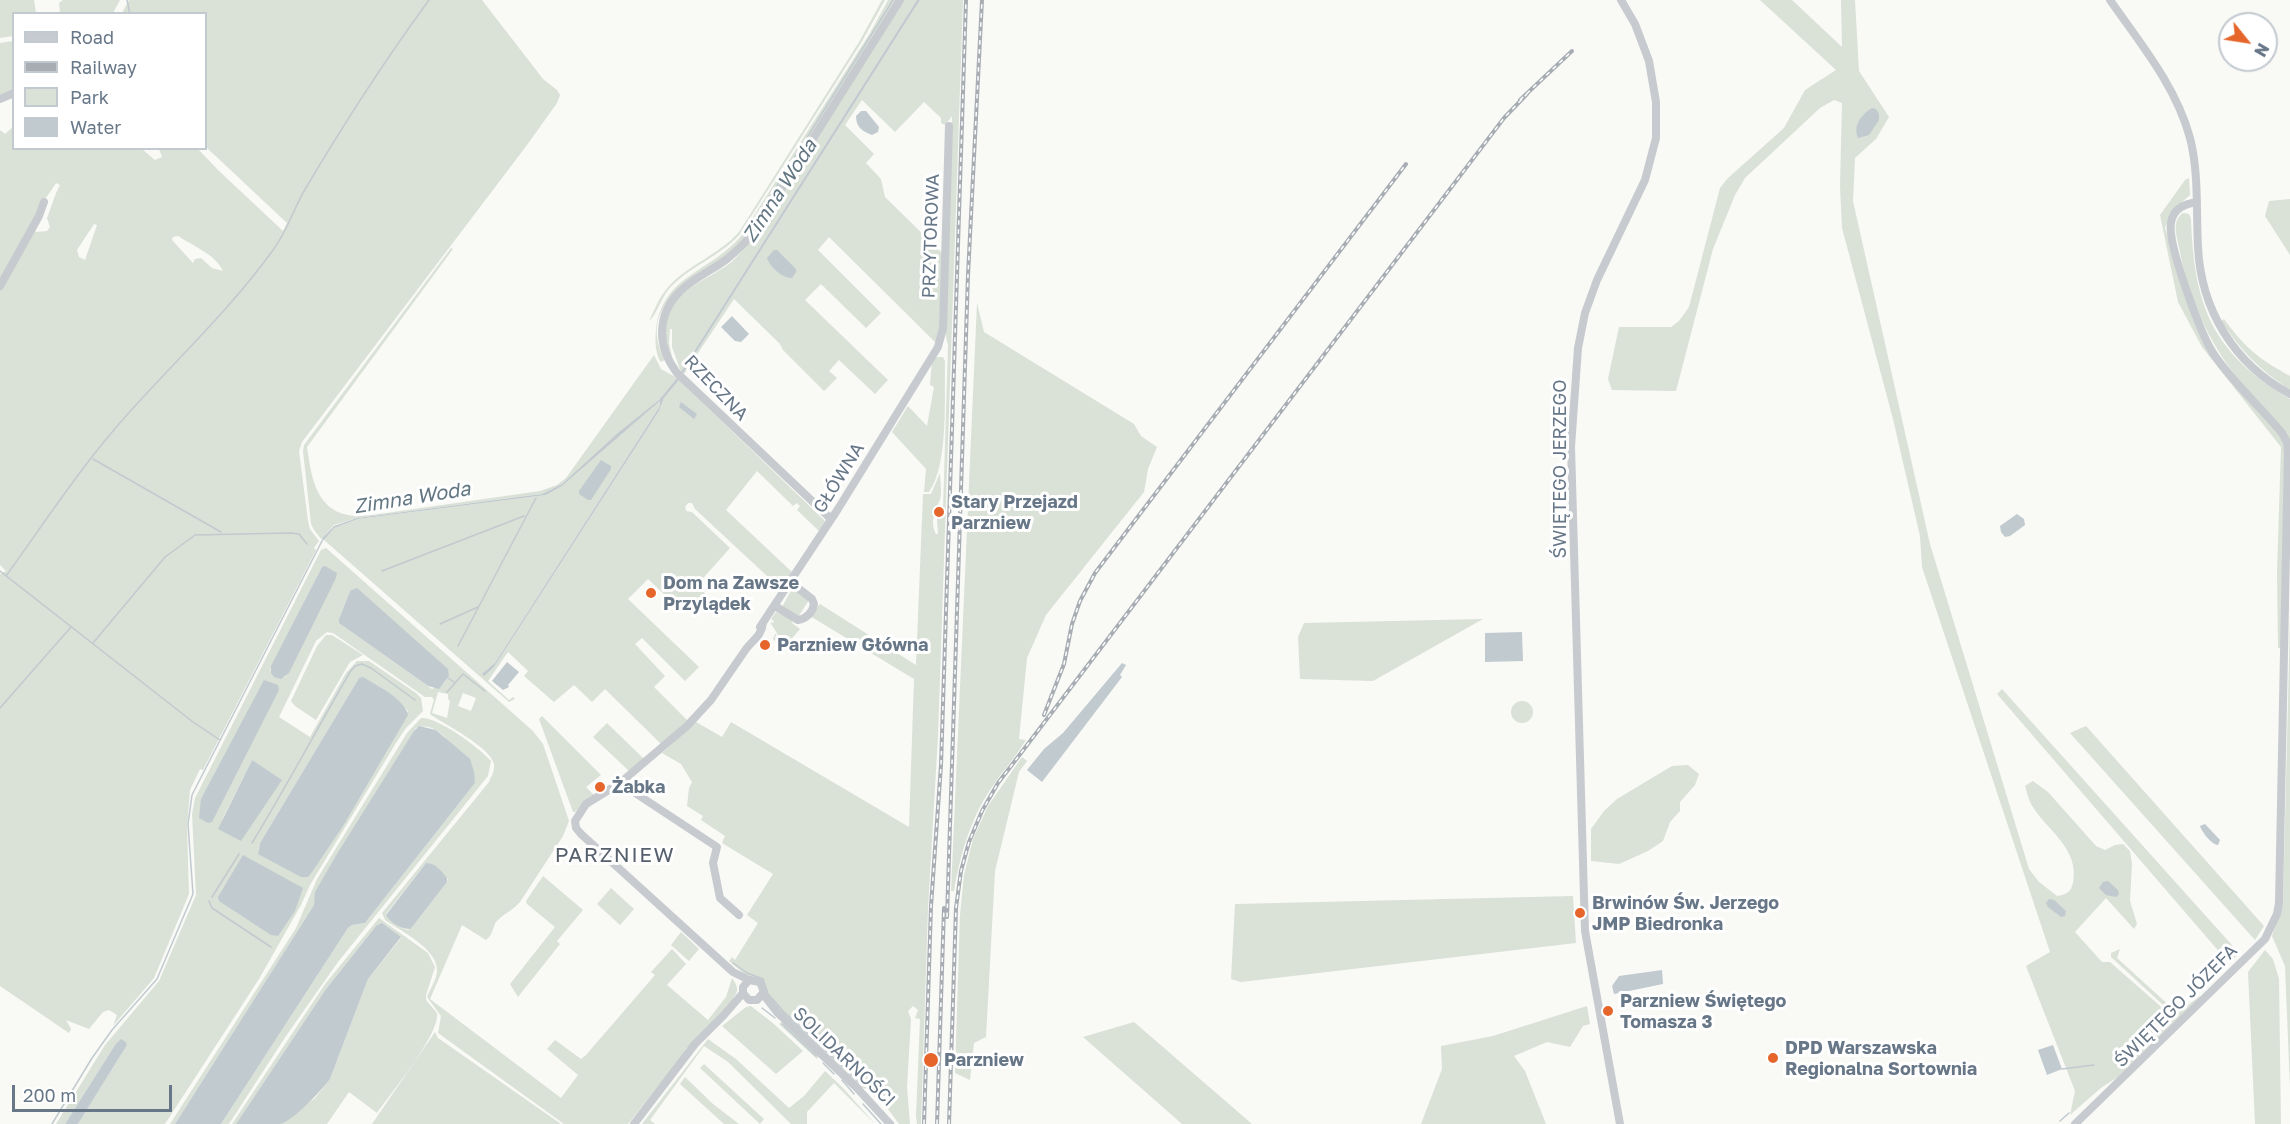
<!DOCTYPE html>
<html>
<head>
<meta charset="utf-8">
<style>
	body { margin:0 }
	#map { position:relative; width:2290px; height:1124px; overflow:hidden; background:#f9f9f6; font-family:"Golos Text",sans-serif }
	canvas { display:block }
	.legend { position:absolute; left:12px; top:12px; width:195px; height:138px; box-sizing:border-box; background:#fff; border:2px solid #c2c9cf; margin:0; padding:8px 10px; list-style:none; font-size:18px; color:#677788 }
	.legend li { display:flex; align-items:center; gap:12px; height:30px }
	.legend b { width:30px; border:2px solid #c2c9cf }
	.north { position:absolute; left:2218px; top:12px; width:60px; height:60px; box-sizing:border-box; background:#fff; border:2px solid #c2c9cf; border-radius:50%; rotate:120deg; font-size:16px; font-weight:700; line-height:24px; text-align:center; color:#677788 }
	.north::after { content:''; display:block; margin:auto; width:21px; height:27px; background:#e5652a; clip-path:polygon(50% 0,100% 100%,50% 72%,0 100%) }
	.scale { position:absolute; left:12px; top:1085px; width:160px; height:27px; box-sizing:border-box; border:3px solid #677788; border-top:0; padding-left:8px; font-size:18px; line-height:21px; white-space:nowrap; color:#677788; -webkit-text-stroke:4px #fff; paint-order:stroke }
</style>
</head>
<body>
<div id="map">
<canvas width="2290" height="1124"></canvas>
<ul class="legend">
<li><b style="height:8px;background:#c7cace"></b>Road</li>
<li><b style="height:8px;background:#a7adb3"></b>Railway</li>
<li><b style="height:16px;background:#dae1d7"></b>Park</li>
<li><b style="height:16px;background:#c1cacf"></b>Water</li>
</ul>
<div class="north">N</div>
<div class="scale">200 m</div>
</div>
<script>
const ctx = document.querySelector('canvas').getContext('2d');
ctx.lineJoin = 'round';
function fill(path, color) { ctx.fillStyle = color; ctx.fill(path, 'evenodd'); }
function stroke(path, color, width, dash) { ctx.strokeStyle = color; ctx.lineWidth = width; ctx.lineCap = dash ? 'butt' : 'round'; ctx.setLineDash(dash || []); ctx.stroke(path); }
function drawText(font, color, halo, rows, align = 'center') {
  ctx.font = font + ' "Golos Text",sans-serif'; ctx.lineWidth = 6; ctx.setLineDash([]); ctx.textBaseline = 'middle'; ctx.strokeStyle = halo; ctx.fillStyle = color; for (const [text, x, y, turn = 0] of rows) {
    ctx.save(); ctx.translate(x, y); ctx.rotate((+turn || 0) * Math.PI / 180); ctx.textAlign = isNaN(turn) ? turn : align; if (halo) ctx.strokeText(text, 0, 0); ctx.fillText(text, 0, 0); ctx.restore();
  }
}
fill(new Path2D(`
	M0 0H34L36 13 14 14 13 36 0 38Z
	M63 0H120L113 13H60L59 3Z
	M129 0H482L543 79 557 90 560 95 557 103 527 145 302 442 299 451 308 521 310 529 319 541 314 548 316 550 203 770 200 769 190 790 187 827 189 894 154 978 113 1026 117 1015 109 1010 103 1012 89 1029 66 1020 71 1029 69 1033 0 986V574L6 571 0 565V130L5 134 13 127 14 148 142 149 155 160 162 157 159 149H198L218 170 283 231 287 223 206 147V14L122 13ZM56 183 60 185C54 196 52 206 47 218L50 227 47 231 36 232 33 227 46 198ZM94 224 97 225 85 260 79 257 77 250ZM178 236C193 246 215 254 223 271L212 268 201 258 195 259 193 263 172 240 173 237Z
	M882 0H885L861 43 740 234C720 257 689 266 668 290 661 299 656 316 649 321 654 311 658 300 665 291 684 266 718 256 739 232L859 42Z
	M888 0H896L750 231C742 241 734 250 724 257 688 282 637 307 665 360L661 362C655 354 655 340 656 330 662 275 711 272 741 236L870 33Z
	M903 0H917L681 372 672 347V329H670L669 343 672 357C667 352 666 345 666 336 663 293 701 284 729 264 738 257 745 247 752 239Z
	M920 0H963L938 736 928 908 921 1124H917L916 1116 920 1019 915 1018 918 1010 913 1006 908 1011 911 1019 907 1087 910 1124H899L888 1109 870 1092 868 1094V1089L862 1088 782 1013 768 997 765 987 748 977 729 961 732 957 735 960 758 923 747 915 773 874 722 843 725 836 701 820 703 816 687 806 689 788 692 782 681 764 662 753 696 722 722 737 731 722 909 827 914 679 810 616 820 604 916 665 923 494H931L940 473C940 481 943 495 939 502 934 513 930 523 936 534H938L937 519 941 517 943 510 948 346 945 331 952 116 945 125 941 123V118L924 102 895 132 862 100 845 125 874 154 866 163 881 179 885 197 942 253 941 325 936 343 829 237 818 250 881 313 866 328 821 284 805 300 888 380 875 394 839 360 829 371 837 378 824 391 783 350 780 344 734 299 684 374 683 373Z
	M1760 0H1792L1842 47 1841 0H1855L1859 71 1889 117 1876 139 1855 158 1853 201 1930 544 2029 869 2039 882 2057 896C2066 895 2071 892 2073 883 2080 848 2046 830 2031 804 2028 798 2027 792 2025 786L2033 781 2048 792 2096 846 2105 850 2115 845 2123 844 2130 851 2132 864 2130 901 2137 924 2134 929 2106 898 2075 932 2102 962H2110L2167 1012 2177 1013 2200 996 2199 999 2118 1077 2102 1087 2070 1115 2075 1091 2026 966 2050 952 1922 567 1920 536 1893 419 1842 228 1840 186 1842 103 1834 100 1820 108 1745 178 1735 195 1713 249 1676 391 1612 390 1608 379 1619 327H1671L1679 321 1689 307 1720 188 1728 178 1784 128 1805 90 1836 70Z
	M13 41V91L0 98V43Z
	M2189 178 2190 195C2178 205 2170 213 2165 228L2197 328 2208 349 2282 438 2285 451 2282 648H2278L2277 572 2281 447 2202 347 2178 302 2160 215 2185 180Z
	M2290 199V255L2265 216 2269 201Z
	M2183 213 2189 214 2191 219C2194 306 2212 353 2290 399V441C2278 418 2256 401 2240 381 2209 344 2187 294 2179 247 2177 236 2171 221 2183 213Z
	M451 248 453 249 307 447C311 474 315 509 348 515 355 517 364 515 372 515L540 491 557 485 566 478 654 355 661 369 677 378 659 400 562 484 542 494 526 496 357 518 334 525 321 539 314 530 311 524 303 451 304 445Z
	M977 303 984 332 1134 424 1141 436 1157 447 1148 469 1144 492 1046 615 1027 658 1019 739 1026 740C1015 758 1001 773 990 790 970 820 960 856 954 891H951Z
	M2224 319C2245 348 2259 359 2290 376V390C2257 367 2244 354 2221 321Z
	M937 357H943L945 361C944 396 949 464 929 492H924L926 469 892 432 908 406 927 426 934 387 930 385 932 361Z
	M679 380 825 521 819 531 797 510 800 506 797 503 793 506 757 471 726 510 792 572 781 589 695 509 692 503H688L685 507 686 511 692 512 730 548 697 585 711 600 703 609 701 607 695 613 685 603 681 604 670 594 666 596 648 579 628 599 699 667 685 681 642 638 635 644 665 676 654 687 688 721 661 744 605 689 592 702 574 685 554 702 524 676 528 671 508 652 488 681 509 700 513 697 515 699 509 702 324 540 334 528 358 519 546 495 562 486 660 401V406L495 663 483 674 494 667 659 411 664 398Z
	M326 548 533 731 543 744 569 821 563 836 520 902C512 911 503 914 496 922 492 929 493 935 486 940L462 925 430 999 561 1098 578 1075 547 1049 555 1040 581 1059 586 1055 655 975 651 972 672 949 686 964 667 985 708 1020 726 997 732 978C737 985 740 991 733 998L735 1000 688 1048H686L685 1052 628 1124H564L438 1033 441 1016 427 997C430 989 437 979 437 971 438 949 401 931 385 920L382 913 489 782C491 777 495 771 494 764 490 747 446 725 431 715L430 713 434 700 432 697H425L333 633 327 632 316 641 279 717 310 737 346 673 357 661H369L416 693 421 698 423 711 406 728 396 743 310 885 301 905 259 979 165 1124H78L127 1045 125 1041 115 1045 65 1124H56L105 1045 159 981 196 895 192 814 195 798 321 550ZM322 567 294 662 285 677H274L270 670ZM350 591 449 676 444 683 432 689 342 625 339 619ZM359 678C373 679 400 701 408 711L258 851 260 843ZM438 692 448 694V699L450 701 447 718 432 713ZM463 693 476 698 471 711 458 706ZM252 760 280 783 222 820ZM426 863 432 864 448 879 447 882 413 926 408 930C400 928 389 922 386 914Z
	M793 587 809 600 798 617 782 607Z
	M776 612 791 619 793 624 800 629 783 649 773 639 775 634 778 635 770 622 773 623 774 621 771 619Z
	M1483 619 1373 681 1300 679 1298 637 1304 623Z
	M2290 620V1088L2285 966 2272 936 2283 904Z
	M326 635H332L363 655 350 662 316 720 295 706 291 701 317 646Z
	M2002 689 2240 954 2228 962 1997 694Z
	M1511 712a11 11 0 1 1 22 0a11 11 0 1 1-22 0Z
	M542 716 601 775 586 787 595 796 584 803 575 812H573L539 719Z
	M421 718C438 717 480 748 491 761L488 776 338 962 286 1036 229 1124H221L348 928 352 925 365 923 475 783C464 765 443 717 416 728L315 897 314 905 175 1124H170L296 928 317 879 399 746 407 733Z
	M607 723 644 759 629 771 593 737Z
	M2086 726 2264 926 2255 940 2070 733Z
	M1022 757 1027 761 1019 772 995 871 986 1037 974 1043 970 1080 955 1073 960 915 964 875 973 839 988 806Z
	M1688 765 1699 774 1695 785 1680 802V811L1670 822 1663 841 1648 851 1619 864 1591 861V829L1604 811 1617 799 1672 766Z
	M543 876 583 910 557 941 560 944 518 997 510 984 555 927 527 904 526 901Z
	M611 888 634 909 620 925 597 904Z
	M1573 896 1576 943 1241 982 1231 979 1235 904Z
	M379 918 428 953 435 967 426 995V1000L437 1013C440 1034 391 1093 377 1113L349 1092 327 1124H280L315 1098 330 1079 368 979 401 938 376 926 326 989 236 1124H232L325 984Z
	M681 932 699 949 689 961 671 945Z
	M2120 949 2117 958 2172 1008 2171 1010 2162 1004 2111 957V953Z
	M2265 950 2273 959 2279 979 2281 1124H2255L2248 972Z
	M751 1006 774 1024 803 1051 776 1074 722 1026 746 1007Z
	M1587 1006 1590 1024 1583 1026 1570 1047 1547 1042 1514 1056 1525 1071 1546 1124H1421L1442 1069 1441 1046 1493 1036Z
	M782 1022 819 1056 817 1059 779 1024Z
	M1134 1022 1252 1124H1182L1083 1037Z
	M435 1032 438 1038 561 1124H372Z
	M708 1039 736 1059 789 1108 804 1096 825 1071 843 1088 875 1124 834 1083 807 1112V1124H791L728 1062 704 1046 650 1120 655 1124H642Z
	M704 1064 764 1119 760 1124 700 1068Z
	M685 1077 713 1104 739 1124H724L680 1084Z`), '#dae1d7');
fill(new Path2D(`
	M917 0H920L683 373 681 372Z
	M1872 108 1876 109 1879 114V120L1869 135 1858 138C1853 125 1861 115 1872 108Z
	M861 111H866L879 127 878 132 872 135C862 131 856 127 856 116Z
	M774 250H777L796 269V272L792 278C782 278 770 267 767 258Z
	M732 316 749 334 741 342 735 341 721 327Z
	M677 378 679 380 664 398 659 411 494 667 484 676 482 674 495 663 660 406V401L562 486 546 495 358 519 334 528 324 540 322 538 334 526 357 518 526 496 542 494 562 484 618 433 659 400Z
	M681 402 697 414 694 419 679 407Z
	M601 460 611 466V469L591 500H588L579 494V491Z
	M2017 514 2024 519 2025 525 2010 536 2005 537 2001 532 2000 526Z
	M325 566 337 573 336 578 289 673 281 679 274 677 271 673V666L322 567Z
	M357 588 448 669 449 676 439 689 428 686 339 623V619L350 591Z
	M1522 632 1523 661 1485 662V633Z
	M507 662 519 672 508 685 509 687 503 690 492 681Z
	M1122 663 1126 665 1120 675 1122 677 1042 782 1027 770 1044 749 1063 733Z
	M363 677C376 685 405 699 408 715L343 826 312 872 308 877H301L258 854 260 843 359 678Z
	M264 680 278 685 279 690 212 822 208 823 199 818 201 799Z
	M419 726 436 730 470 759 474 772 475 783 365 923 352 925 348 928 221 1124H175L314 905 315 892 337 854 414 731Z
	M252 760 282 780 241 841 218 829Z
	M2205 824 2220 840 2218 845C2211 844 2202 832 2200 826Z
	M243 855 303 888 295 911 278 936 271 935 219 901 218 897Z
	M426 863C435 862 442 872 447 878V882L413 926 410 929C401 929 390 923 386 915Z
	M2108 881 2118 890 2119 894 2116 897 2106 895 2099 888 2103 882Z
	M2049 899 2054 900 2066 911 2065 916 2061 917 2048 907 2046 903Z
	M382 923 401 937 368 979 330 1079C321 1091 294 1120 280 1124 269 1124 248 1124 236 1124L326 989 376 926Z
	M1662 970 1663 984 1614 994 1612 986 1619 976Z
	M121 1039 126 1042 127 1045 78 1124H65L115 1045Z
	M2053 1045 2062 1069 2047 1075 2038 1050Z`), '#c1cacf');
stroke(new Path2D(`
	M127 0 130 14
	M756 219 893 0
	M93 459 221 532
	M0 571 193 722 220 740
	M382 571 524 516
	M6 576C45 522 82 465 126 416 175 361 230 310 273 250 288 230 294 207 307 186 345 122 385 60 429 0
	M440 624 478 607
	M93 643 165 557 195 535 291 533 299 534 307 544
	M458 646 536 498
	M448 678 454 682
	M447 692 463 674 485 691
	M0 708 71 627
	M252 843C286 787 317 729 350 672L355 666 362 664 371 668 415 700
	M212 897 239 854
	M209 901 212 908 271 947
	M733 963 747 973 763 979 768 994 784 1012 863 1086
	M762 1008 775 1018
	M782 1024 816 1056
	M823 1063 834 1074
	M2062 1069 2094 1065
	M842 1080 854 1094
	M863 1104 881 1124
	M2060 1121 2069 1113
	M52 1124 92 1058 112 1030 157 979 193 894 188 824 192 795 323 539`), '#c1cacf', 1.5);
stroke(new Path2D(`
	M2110 0C2140 43 2176 86 2190 138 2199 173 2196 210 2198 247 2201 310 2234 364 2290 394
	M0 99 14 93
	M0 286 39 216 44 202
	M831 519 677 373C655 344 657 310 685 287 698 276 714 269 727 259 738 250 748 240 756 229L900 0
	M775 606 798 620C806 619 813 612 814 604L812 599 790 582
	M760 627 838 509 938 347 943 328 949 126
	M620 783 717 847 713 863 720 898 739 915
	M749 980 743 987V993L749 1000H757L764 992 760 982 749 980 733 972 581 834 576 828 575 821 586 804 620 783 687 726 711 700 746 649C753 640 762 635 763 623
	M763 994 777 1012 857 1088 890 1124
	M634 1124 695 1044 724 1015 743 993
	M1620 1124 1585 931 1571 447 1578 348 1585 313 1597 280 1645 180 1656 138V102L1649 61 1635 24 1621 0
	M2075 1124 2265 939 2277 914 2279 903 2288 452 2287 442 2282 433C2260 406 2232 382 2213 353 2201 334 2167 244 2171 223 2173 208 2185 204 2197 202`), '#c7cace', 8);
const rail = new Path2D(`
	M1520 100 1572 51
	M1044 715 1064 664 1072 624 1080 601 1095 573 1406 164
	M947 917 968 275 982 0
	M924 1124 931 906 941 765 966 0
	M937 1124 944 908
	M949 1124 956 908 961 871 969 842 982 811 998 783 1021 753 1504 118 1527 94`);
stroke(rail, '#a7adb3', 4);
stroke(rail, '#fff', 1.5, [4.5]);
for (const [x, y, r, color] of [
	[939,512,6,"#e5652a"],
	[651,593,6,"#e5652a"],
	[765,645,6,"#e5652a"],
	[600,787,6,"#e5652a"],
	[1580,913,6,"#e5652a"],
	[1608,1011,6,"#e5652a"],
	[1773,1058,6,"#e5652a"],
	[931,1060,8,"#e5652a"]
]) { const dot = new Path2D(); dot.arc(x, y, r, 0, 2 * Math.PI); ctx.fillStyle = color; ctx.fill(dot); stroke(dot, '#fff', 2); }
drawText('18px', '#677788', '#fff', [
	["PRZYTOROWA",931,236,-88],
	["RZECZNA",716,388,46],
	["ŚWIĘTEGO JERZEGO",1560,469,-90],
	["GŁÓWNA",839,478,-58],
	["ŚWIĘTEGO JÓZEFA",2176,1006,-45],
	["SOLIDARNOŚCI",844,1057,44]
]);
drawText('bold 18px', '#677788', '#fff', [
	["Stary Przejazd",951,502],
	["Parzniew",951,523],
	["Dom na Zawsze",663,583],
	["Przylądek",663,604],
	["Parzniew Główna",777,645],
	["Żabka",612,787],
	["Brwinów Św. Jerzego",1592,903],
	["JMP Biedronka",1592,924],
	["Parzniew Świętego",1620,1001],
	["Tomasza 3",1620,1022],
	["DPD Warszawska",1785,1048],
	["Regionalna Sortownia",1785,1069],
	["Parzniew",944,1060]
], 'left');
drawText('italic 20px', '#637783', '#fff', [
	["Zimna Woda",780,191,-57],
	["Zimna Woda",412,498,-9]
]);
ctx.letterSpacing = '1.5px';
drawText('21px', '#56606d', '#fff', [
	["PARZNIEW",615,855]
]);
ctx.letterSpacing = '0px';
</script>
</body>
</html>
